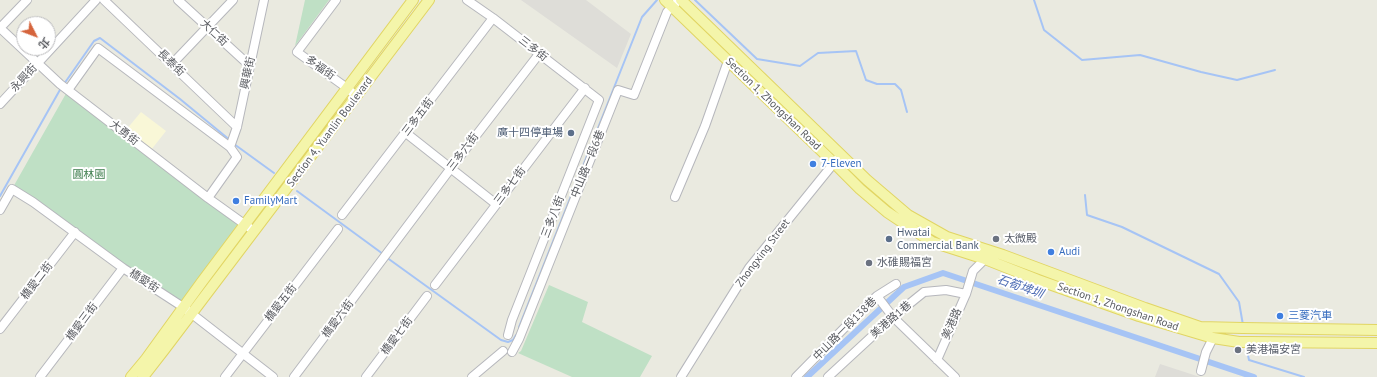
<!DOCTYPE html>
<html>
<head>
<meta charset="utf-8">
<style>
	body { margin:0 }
	#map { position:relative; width:1377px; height:377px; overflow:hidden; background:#eaeae0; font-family:"PT Sans","Noto Sans TC",sans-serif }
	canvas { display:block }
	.north { position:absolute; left:16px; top:16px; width:40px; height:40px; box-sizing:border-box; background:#fff; border:1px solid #bdbdbf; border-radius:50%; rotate:132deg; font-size:11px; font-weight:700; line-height:16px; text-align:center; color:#595b60 }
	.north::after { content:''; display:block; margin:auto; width:14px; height:18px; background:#d5643c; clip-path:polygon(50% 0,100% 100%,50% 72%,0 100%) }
</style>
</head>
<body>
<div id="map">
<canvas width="1377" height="377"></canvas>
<div class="north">北</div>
</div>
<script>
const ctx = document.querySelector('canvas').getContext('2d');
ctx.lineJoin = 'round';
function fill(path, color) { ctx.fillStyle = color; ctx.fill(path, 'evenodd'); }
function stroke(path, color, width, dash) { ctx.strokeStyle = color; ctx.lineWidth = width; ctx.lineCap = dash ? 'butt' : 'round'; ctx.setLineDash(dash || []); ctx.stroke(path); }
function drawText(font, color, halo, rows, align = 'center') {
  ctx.font = font + ' "PT Sans","Noto Sans TC",sans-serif'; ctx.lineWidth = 4; ctx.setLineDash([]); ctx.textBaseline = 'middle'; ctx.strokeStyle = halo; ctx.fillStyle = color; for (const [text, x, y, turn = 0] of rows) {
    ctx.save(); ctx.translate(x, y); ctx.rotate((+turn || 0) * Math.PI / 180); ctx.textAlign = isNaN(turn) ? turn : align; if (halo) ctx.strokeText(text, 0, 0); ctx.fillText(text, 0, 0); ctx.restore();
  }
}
fill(new Path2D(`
	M141 112 166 131 151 150 126 130Z`), '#f9f7d7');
fill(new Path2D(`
	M521 0H586L631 34 617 68Z
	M1160 364 1200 377H1155Z`), '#deddd8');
fill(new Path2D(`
	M305 0H329L295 46Z
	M68 90 245 224 183 307 12 189Z
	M549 285 588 302 582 322 652 356 640 377H572L518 353 521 351Z`), '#bfe0c5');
stroke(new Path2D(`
	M695 0 757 59 800 66 818 53 856 51 866 80 877 84H895L901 90 907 112
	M1034 0 1044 30 1082 60 1140 55 1201 72 1237 80 1275 70
	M64 84 94 41 100 38 180 99 231 141
	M234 144 274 173
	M297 191 383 254
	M1085 195 1087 215 1122 227 1219 274 1239 302 1243 325
	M0 196 61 88
	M386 257 501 340 508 342 513 340 516 335
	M519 327 642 17 657 0
	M1246 345 1249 360 1304 377`), '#a6c4f5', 2);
stroke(new Path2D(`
	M807 377 904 287 943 273 1254 377`), '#a6c4f5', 6);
const minor = new Path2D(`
	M104 0 237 127
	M178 0 250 66
	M336 0 297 52 347 88 356 96
	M467 0 493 18 599 100 512 320 508 335
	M0 28 60 84 208 198 254 231
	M0 28 27 0
	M172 64 233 0
	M68 90 98 48 230 147
	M0 104 96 0
	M406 133 496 204
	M675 197 705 126 728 61
	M208 198 237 157 230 147 237 127 264 0
	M0 210 12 189 33 202 123 268 183 307 273 377
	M342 215 493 18
	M435 285 585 88
	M877 296 893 317 955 377
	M0 329 75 232
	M512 352 519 339 618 90 634 95 667 12 679 0
	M937 360 966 294 973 271 985 259 990 258
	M1201 371 1206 352 1213 338
	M40 377 123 268
	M225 377 338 229
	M294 377 451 168 539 54
	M366 377 427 296
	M472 377 503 351
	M681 377 749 268 838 158
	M796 377 860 312 877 296 896 284
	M828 377 893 317 924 292 946 290 966 294`);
const major = new Path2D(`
	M665 0 833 162 860 189 887 212 932 242 985 259 1038 280 1139 316 1213 338 1239 342H1251L1377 343
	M681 0 867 180 908 215 947 237 1003 255 1145 308 1200 327 1243 328 1377 330
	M131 377 146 359 201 283 413 0
	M143 377 164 350 429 0`);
stroke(minor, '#b6b7bc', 10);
stroke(major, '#e1d563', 12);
stroke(minor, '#fff', 8);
stroke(major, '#f4f5aa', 10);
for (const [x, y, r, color] of [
	[571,133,4,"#5c6f8a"],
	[813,164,4,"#3f7fe0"],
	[236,201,4,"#3f7fe0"],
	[889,239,4,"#5c6f8a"],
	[996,239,4,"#6b7280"],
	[1051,252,4,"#3f7fe0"],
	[869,263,4,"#6b7280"],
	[1280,316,4,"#3f7fe0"],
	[1238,350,4,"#6b7280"]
]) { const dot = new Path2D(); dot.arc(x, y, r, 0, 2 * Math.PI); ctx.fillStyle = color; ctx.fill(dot); stroke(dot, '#fff', 1.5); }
drawText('11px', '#595b60', '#fff', [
	["大仁街",214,33,43],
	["三多街",533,49,38],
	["長泰街",171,63,44],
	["多福街",320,68,35],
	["興華街",248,73,-78],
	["永興街",24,78,-47],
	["Section 1, Zhongshan Road",773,104,44],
	["三多五街",418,117,-53],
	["Section 4, Yuanlin Boulevard",330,132,-53],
	["大勇街",124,133,38],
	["三多六街",463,152,-53],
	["中山路一段6巷",588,164,-68],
	["三多七街",510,186,-53],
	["三多八街",553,217,-69],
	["Zhongxing Street",763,253,-53],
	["橋愛二街",37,281,-52],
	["橋愛街",144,281,33],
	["橋愛五街",281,303,-52],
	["Section 1, Zhongshan Road",1118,307,19],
	["橋愛六街",338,319,-53],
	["美港路1巷",891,320,-41],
	["橋愛三街",82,322,-53],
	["美港路",952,324,-66],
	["中山路一段138巷",845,329,-45],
	["橋愛七街",397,336,-53]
]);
drawText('11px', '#4e5e75', '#fff', [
	["廣十四停車場",563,133],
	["Hwatai",897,233,"left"],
	["Commercial Bank",897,246,"left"]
], 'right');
drawText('11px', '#366cbe', '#fff', [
	["7-Eleven",821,164],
	["FamilyMart",244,201],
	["Audi",1059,252],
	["三菱汽車",1288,316]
], 'left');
drawText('11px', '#3c7c4b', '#fff', [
	["圓林園",89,175]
]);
drawText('11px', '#5b616d', '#fff', [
	["太微殿",1004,239],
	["水碓賜福宮",877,263],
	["美港福安宮",1246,350]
], 'left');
drawText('italic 12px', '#4d6cb4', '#fff', [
	["石筍埤圳",1020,287,19]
]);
</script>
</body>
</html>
